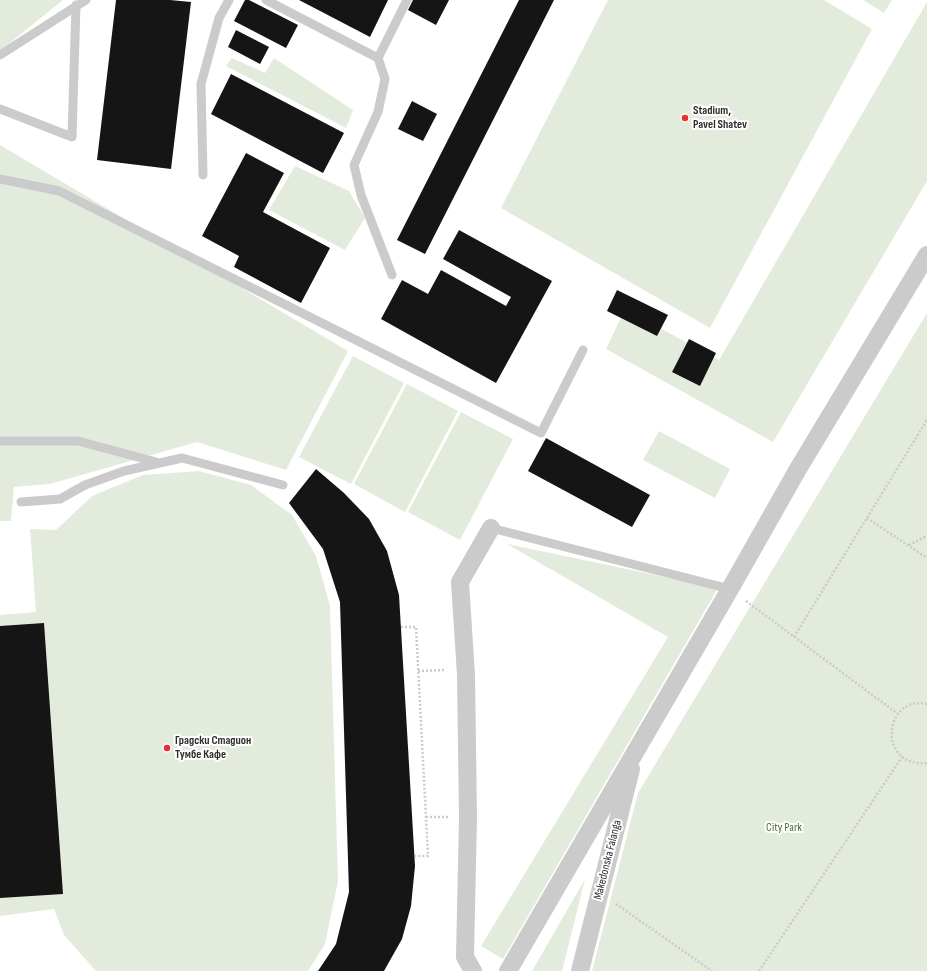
<!DOCTYPE html>
<html>
<head>
<meta charset="utf-8">
<style>
	body { margin:0 }
	canvas { display:block; background:#fff }
</style>
</head>
<body>
<canvas width="927" height="971"></canvas>
<script>
const ctx = document.querySelector('canvas').getContext('2d');
ctx.lineJoin = 'round';
function fill(path, color) { ctx.fillStyle = color; ctx.fill(path, 'evenodd'); }
function stroke(path, color, width, dash) { ctx.strokeStyle = color; ctx.lineWidth = width; ctx.lineCap = dash ? 'butt' : 'round'; ctx.setLineDash(dash || []); ctx.stroke(path); }
function drawText(font, color, halo, rows, align = 'center') {
  ctx.font = font + ' "Sofia Sans Condensed",sans-serif'; ctx.lineWidth = 4; ctx.setLineDash([]); ctx.textBaseline = 'middle'; ctx.strokeStyle = halo; ctx.fillStyle = color; for (const [text, x, y, turn = 0] of rows) {
    ctx.save(); ctx.translate(x, y); ctx.rotate((+turn || 0) * Math.PI / 180); ctx.textAlign = isNaN(turn) ? turn : align; if (halo) ctx.strokeText(text, 0, 0); ctx.fillText(text, 0, 0); ctx.restore();
  }
}
fill(new Path2D(`
	M0 0H63L0 51Z
	M608 0H824L872 29 710 328 501 208Z
	M863 0H892L884 13Z
	M927 2V181L773 442 606 349 625 309 719 360Z
	M232 58 265 73 274 58 353 110 346 128 226 66Z
	M0 145 348 351 286 470 197 442 50 484 14 487 11 521H0Z
	M295 166 349 191 365 218 345 250 269 210Z
	M927 313V971H592L638 793Z
	M353 356 404 383 351 484 299 457Z
	M407 384 458 411 405 512 354 484Z
	M461 412 513 439 460 540 408 512Z
	M659 431 730 469 715 498 643 460Z
	M199 471 251 485 292 515 316 556 330 606 338 881 325 944 308 971H96L64 935 54 909 0 916V615L36 612 30 529 56 530 92 496 143 475Z
	M507 544 718 588 503 959 481 946 668 637Z
	M585 879 562 971H532Z`), '#e3ecdc');
fill(new Path2D(`
	M116 0H170L191 2 171 169 97 160Z
	M245 0H249L298 25 286 48 234 21Z
	M299 0H388L370 37Z
	M413 0H449L436 25 408 10Z
	M519 0H554L425 254 397 240Z
	M236 30 269 47 260 64 228 47Z
	M231 74 344 133 323 173 211 114Z
	M412 101 437 114 423 141 398 129Z
	M246 153 284 173 263 212 330 248 301 303 234 267 239 256 202 236Z
	M459 230 552 281 496 383 381 319 402 280 428 294 441 270 506 306 511 297 443 259Z
	M617 290 668 315 657 336 607 311Z
	M689 339 716 353 700 386 672 372Z
	M546 438 650 495 632 527 528 471Z
	M316 469 344 493 369 519 387 551 399 595 415 866 411 906 402 939 384 971H318L336 944 349 892 340 602 323 549 289 503Z
	M44 623 63 894 0 898V626Z`), '#151515');
stroke(new Path2D(`
	M867 518 927 558
	M909 545 927 536
	M746 601 898 714
	M401 627H416L428 856H415
	M794 637 927 420
	M418 671 446 670
	M927 704C884 694 876 768 927 763
	M426 817H450
	M616 904 712 971
	M759 971 902 757`), '#cbcbcb', 2.5, [2, 2]);
stroke(new Path2D(`
	M266 0 378 58 385 79 378 112 354 165 361 195 392 275
	M0 55 86 0
	M378 58 407 0
	M0 109 72 137 76 5
	M203 175 201 84 219 18 229 0
	M0 179 59 191 541 433 583 350
	M0 441H78L156 462
	M21 502 60 499 85 485 124 471 182 458 283 485
	M491 528 730 589`), '#cbcbcb', 9);
stroke(new Path2D(`
	M473 971 465 957 468 817 466 675 460 582 491 528
	M508 971 730 589 798 469 927 255
	M580 971 631 769`), '#cbcbcb', 18);
for (const [x, y, r, color] of [
	[685,118,4,"#e82e30"],
	[167,748,4,"#e82e30"]
]) { const dot = new Path2D(); dot.arc(x, y, r, 0, 2 * Math.PI); ctx.fillStyle = color; ctx.fill(dot); stroke(dot, '#fff', 1.5); }
drawText('bold 12px', '#2e2e2e', '#fff', [
	["Stadium,",693,111],
	["Pavel Shatev",693,125],
	["Градски Стадион",175,741],
	["Тумбе Кафе",175,755]
], 'left');
drawText('12px', '#4e6b3b', '#fff', [
	["City Park",784,828]
]);
drawText('12px', '#2e2e2e', '#fff', [
	["Makedonska Falanga",608,860,-76]
]);
</script>
</body>
</html>
